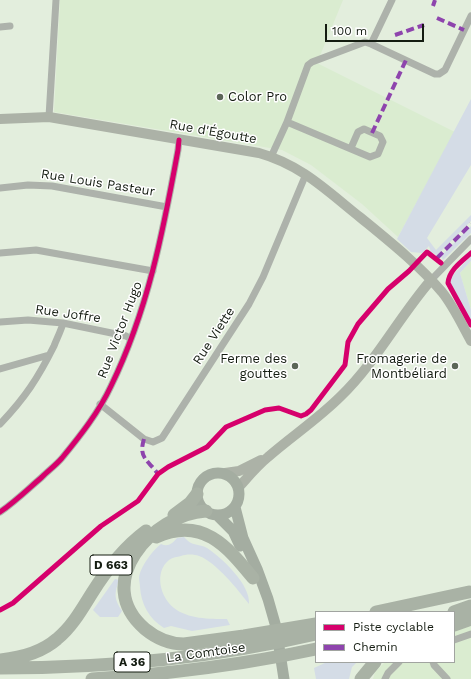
<!DOCTYPE html>
<html>
<head>
<meta charset="utf-8">
<style>
	body { margin:0 }
	#map { position:relative; width:471px; height:679px; overflow:hidden; background:#e3eedd; font-family:"Work Sans",sans-serif }
	canvas { display:block }
	.legend { position:absolute; left:315px; top:611px; width:140px; height:52px; box-sizing:border-box; background:#fff; border:1px solid #a1a4a0; margin:0; padding:5px 7px; list-style:none; font-size:12px; color:#141c11 }
	.legend li { display:flex; align-items:center; gap:8px; height:20px }
	.legend b { width:20px; border:1px solid #a1a4a0 }
	.scale { position:absolute; left:325px; top:24px; width:99px; height:18px; box-sizing:border-box; border:2px solid #141c11; border-top:0; padding-left:5px; font-size:12px; line-height:14px; white-space:nowrap; color:#141c11; -webkit-text-stroke:3px #fff; paint-order:stroke }
</style>
</head>
<body>
<div id="map">
<canvas width="471" height="679"></canvas>
<ul class="legend">
<li><b style="height:5px;background:#d6006c"></b>Piste cyclable</li>
<li><b style="height:5px;background:#8e44ad"></b>Chemin</li>
</ul>
<div class="scale">100 m</div>
</div>
<script>
const ctx = document.querySelector('canvas').getContext('2d');
ctx.lineJoin = 'round';
function fill(path, color) { ctx.fillStyle = color; ctx.fill(path, 'evenodd'); }
function stroke(path, color, width, dash) { ctx.strokeStyle = color; ctx.lineWidth = width; ctx.lineCap = dash ? 'butt' : 'round'; ctx.setLineDash(dash || []); ctx.stroke(path); }
function drawText(font, color, halo, rows, align = 'center') {
  ctx.font = font + ' "Work Sans",sans-serif'; ctx.lineWidth = 3; ctx.setLineDash([]); ctx.textBaseline = 'middle'; ctx.strokeStyle = halo; ctx.fillStyle = color; for (const [text, x, y, turn = 0] of rows) {
    ctx.save(); ctx.translate(x, y); ctx.rotate((+turn || 0) * Math.PI / 180); ctx.textAlign = isNaN(turn) ? turn : align; if (halo) ctx.strokeText(text, 0, 0); ctx.fillText(text, 0, 0); ctx.restore();
  }
}
fill(new Path2D(`
	M60 0H343L317 63 455 132 398 237 362 204 311 165 282 150 54 112Z
	M471 261V310L460 273Z
	M471 626V679H373L375 672 385 662H454V631Z`), '#daecd0');
fill(new Path2D(`
	M471 99V165L427 238 436 250 471 215V221L437 255 431 252 429 246 422 253 411 252 397 239Z
	M471 226V233L443 260 441 256Z
	M471 256V261L460 273 471 310V323L464 310 465 308 463 304 461 305 451 286 450 278Z
	M184 537C186 539 189 542 191 543 196 545 202 545 207 548 222 558 251 585 249 604 238 590 216 562 199 556 194 554 186 554 181 556 177 557 173 557 169 560 154 572 160 597 174 608 188 619 209 619 227 619L230 625 192 631 171 626 164 628C149 619 141 604 140 587 140 584 139 580 139 578 140 567 153 550 161 544 168 547 172 544 177 538Z
	M115 579 119 580C114 594 114 599 122 611L118 617H100L93 610Z
	M327 662H357L352 667 349 679H316L314 668Z`), '#d4dce6');
stroke(new Path2D(`
	M0 27 10 26
	M371 44 392 0
	M49 117 56 0
	M287 122 370 157 378 154 383 142 380 136 364 129 358 132 351 148
	M271 157 287 122 308 65 312 62 365 42 371 44 435 74H439L445 70 471 16
	M0 188 28 185 52 186 167 207
	M0 253 36 250 153 271
	M431 280 471 239
	M0 322 28 320 63 323 126 336 131 339
	M0 369 49 355
	M100 404 144 439 153 442 162 438 249 304 263 277 306 174
	M0 424C25 398 38 378 54 346 57 338 61 331 63 323
	M0 512C15 502 28 489 42 477 48 471 56 465 62 458 80 436 99 412 111 386 148 310 163 232 178 150L179 140
	M454 640 471 634
	M433 662 434 665 447 679
	M385 679 388 673 399 662`), '#adb2ab', 7);
stroke(new Path2D(`
	M0 119 49 117 259 153C302 165 328 192 361 218 389 241 418 264 442 292 454 307 462 325 471 341
	M225 473 239 471 261 460
	M238 488C248 477 257 466 268 457 292 436 318 419 341 396 376 362 399 317 431 280`), '#acb2a7', 10);
stroke(new Path2D(`
	M197 494a21 21 0 1 1 42 0a21 21 0 1 1-42 0Z
	M235 507 243 538 257 569 268 599 276 627 284 679
	M217 515 233 531 240 546`), '#a4ada1', 11);
stroke(new Path2D(`
	M206 511C152 514 91 583 145 629 156 638 170 644 184 644L244 636 316 624
	M174 515 190 503 197 494
	M156 537C202 516 227 546 253 578
	M376 612 469 592
	M454 612 471 606
	M454 625 471 619
	M0 660C21 658 41 653 57 639 72 627 82 609 92 593 107 569 123 548 146 531
	M0 668C106 668 213 658 316 634
	M92 679C167 674 242 665 316 649
	M361 679 375 662`), '#a9b2a5', 13);
stroke(new Path2D(`
	M433 6 435 0
	M437 18 464 30
	M395 35 424 25
	M372 133 406 60
	M437 258 471 224
	M144 439C138 458 148 460 158 474`), '#8e44ad', 4, [8, 4]);
stroke(new Path2D(`
	M471 253C462 261 449 270 448 283L471 325
	M0 512C15 502 28 489 42 477 48 471 56 465 62 458 80 436 99 412 111 386 148 310 163 232 178 150L179 140
	M0 610 13 603 101 526 138 501 158 474 168 467 207 447 226 427 265 410 279 408 301 416 306 414 311 410 345 365 348 342 358 324 388 289 409 271 427 252 441 263`), '#d6006c', 5);
for (const [x, y, r, color] of [
	[220,97,4,"#5c6658"],
	[295,366,4,"#5c6658"],
	[455,366,4,"#5c6658"]
]) { const dot = new Path2D(); dot.arc(x, y, r, 0, 2 * Math.PI); ctx.fillStyle = color; ctx.fill(dot); stroke(dot, '#fff', 1.5); }
for (const [x, y, w] of [
	[111,565,42],
	[132,662,36]
]) { const box = new Path2D(); box.roundRect(x - w / 2, y - 10, w, 20, 3); ctx.fillStyle = '#fff'; ctx.fill(box); stroke(box, '#141c11', 1); }
drawText('bold 12px', '#141c11', null, [
	["D 663",111,565],
	["A 36",132,662]
]);
drawText('13px', '#141c11', '#fff', [
	["Color Pro",228,97,"left"],
	["Ferme des",287,359],
	["gouttes",287,374],
	["Fromagerie de",447,359],
	["Montbéliard",447,374]
], 'right');
drawText('13px', '#141c11', '#fff', [
	["Rue d'Égoutte",213,132,10],
	["Rue Louis Pasteur",98,183,9],
	["Rue Joffre",68,314,8],
	["Rue Victor Hugo",120,330,-69],
	["Rue Viette",214,336,-57],
	["La Comtoise",206,653,-8]
]);
</script>
</body>
</html>
